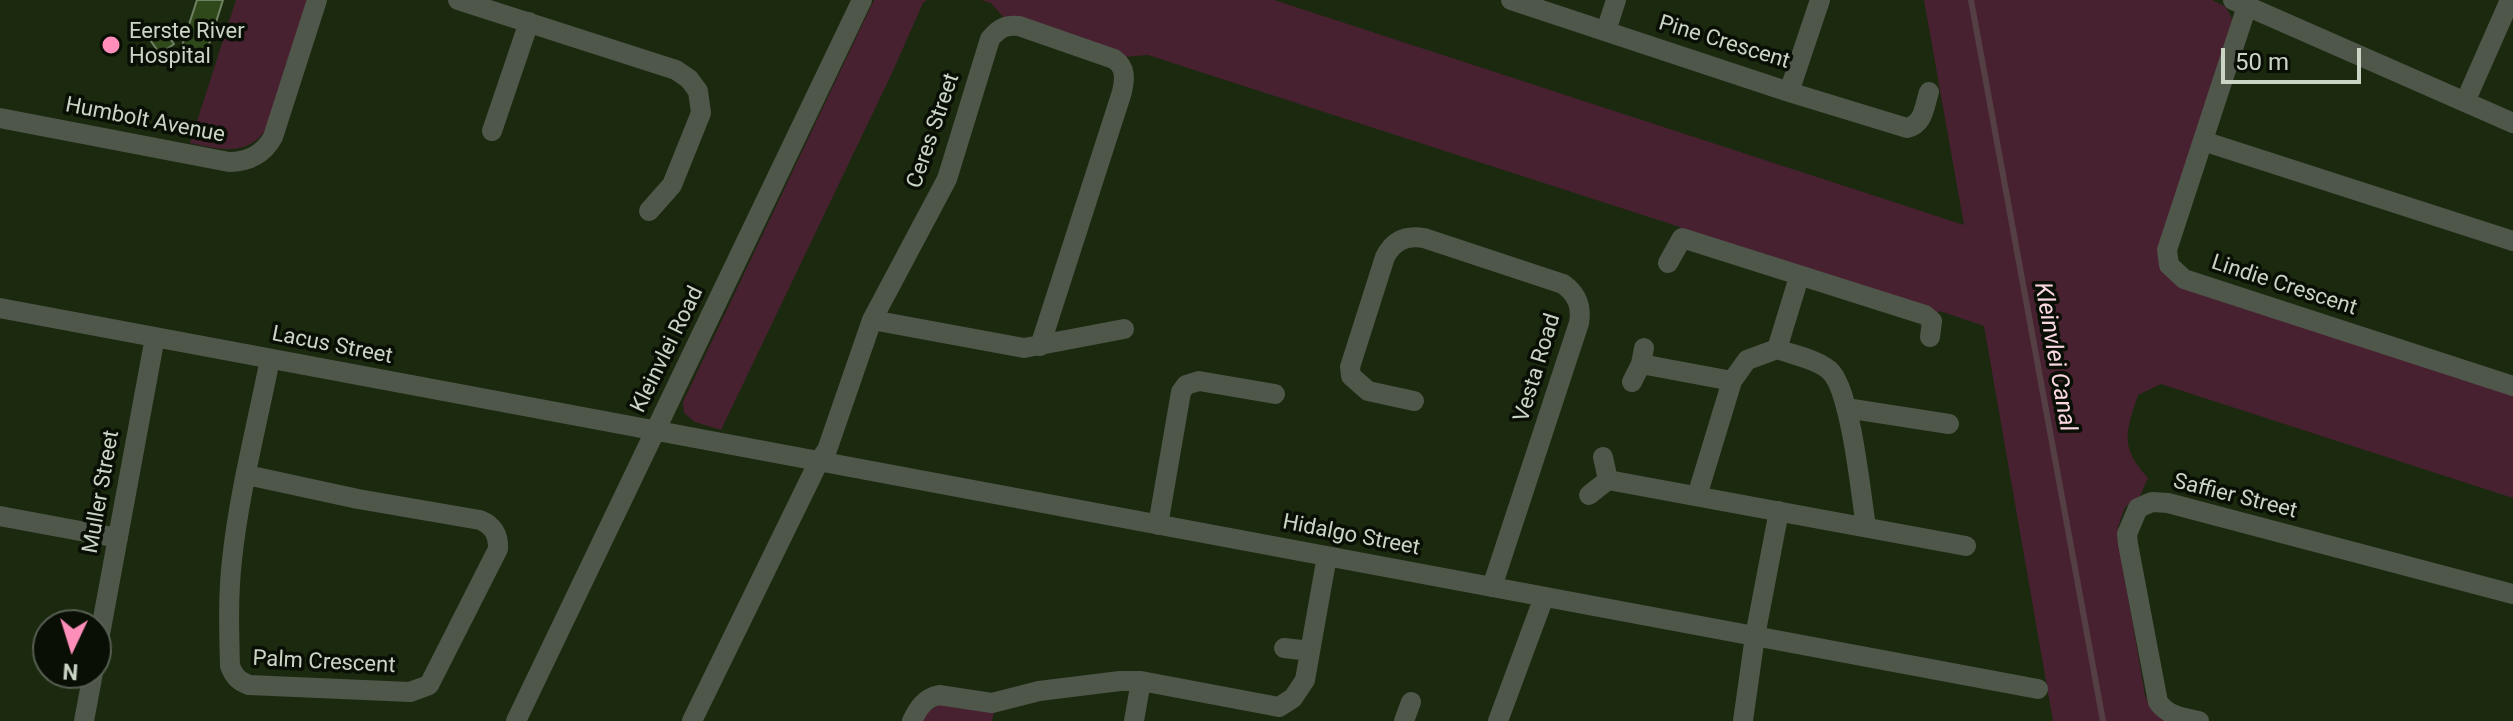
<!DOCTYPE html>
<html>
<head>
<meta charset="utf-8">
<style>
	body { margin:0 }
	#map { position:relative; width:2513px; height:721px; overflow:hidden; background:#1b290f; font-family:Roboto,sans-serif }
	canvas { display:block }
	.north { position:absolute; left:32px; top:609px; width:80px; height:80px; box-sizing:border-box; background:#090f05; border:2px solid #575e52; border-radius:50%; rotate:184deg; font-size:22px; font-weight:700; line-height:32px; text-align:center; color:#cbd5c5 }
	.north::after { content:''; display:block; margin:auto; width:28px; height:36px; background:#ff8ebb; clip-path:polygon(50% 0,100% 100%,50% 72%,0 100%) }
	.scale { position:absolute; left:2221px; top:48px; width:140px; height:36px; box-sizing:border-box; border:4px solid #cbd5c5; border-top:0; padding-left:10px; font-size:24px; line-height:28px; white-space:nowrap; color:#cbd5c5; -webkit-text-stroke:6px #090f05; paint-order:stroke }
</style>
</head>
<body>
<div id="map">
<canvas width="2513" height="721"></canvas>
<div class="north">N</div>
<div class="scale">50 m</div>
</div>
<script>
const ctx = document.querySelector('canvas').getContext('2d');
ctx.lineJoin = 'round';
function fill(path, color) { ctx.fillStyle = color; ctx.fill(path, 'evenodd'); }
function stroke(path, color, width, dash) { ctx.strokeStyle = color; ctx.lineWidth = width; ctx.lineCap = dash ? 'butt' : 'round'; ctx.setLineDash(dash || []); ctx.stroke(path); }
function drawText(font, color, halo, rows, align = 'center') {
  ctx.font = font + ' Roboto,sans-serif'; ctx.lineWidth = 7; ctx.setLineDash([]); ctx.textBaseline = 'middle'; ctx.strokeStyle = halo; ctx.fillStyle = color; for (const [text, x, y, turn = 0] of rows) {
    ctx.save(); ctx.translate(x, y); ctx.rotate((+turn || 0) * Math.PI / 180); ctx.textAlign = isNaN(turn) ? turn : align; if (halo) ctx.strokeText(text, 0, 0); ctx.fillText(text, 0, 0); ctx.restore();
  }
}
fill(new Path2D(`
	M236 0H308L267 128C247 158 220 149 190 143Z
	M874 0H927L923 3 892 73 721 430 695 422 684 413 683 402Z
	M981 0H1274L1964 225 1924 0H2212L2226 7 2233 21 2160 262 2513 393V498L2161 384 2138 395C2126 433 2119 446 2148 478L2140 496 2125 507 2118 527V539L2145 695 2151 707 2165 721H2053L1984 326 1940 311 1936 314 1682 232 1680 227 1148 55 1123 57 1003 17 991 3Z
	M941 704 994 711 992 721H922L929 711Z`), '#482131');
stroke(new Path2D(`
	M1971 0 2103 721`), '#544044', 6);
const building = new Path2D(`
	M197 0H223L206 54 182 46Z
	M161 27 174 44 160 54 148 37Z`);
fill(building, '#30491b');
stroke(building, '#708264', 2);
stroke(new Path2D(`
	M458 0 676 70 689 79 698 91 701 113 672 185 649 211
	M1511 0 1789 92 1820 0
	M2233 0 2513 123
	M2247 6 2167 250 2169 265 2184 279 2513 386
	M1606 31 1616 0
	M1789 92 1907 128C1924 124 1924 107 1929 92
	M2465 102 2510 0
	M0 118 229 162C248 162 263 155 273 137L317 0
	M492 131 529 22
	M2203 141 2513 241
	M1668 263 1682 238 1925 315 1932 321 1930 337
	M0 308 2038 689
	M872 320 1024 348 1124 329
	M1777 349 1799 277
	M1641 364 1732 381
	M1632 382 1641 364 1644 348
	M1414 401 1368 391 1351 376 1350 367 1385 257C1393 241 1406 235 1424 238L1563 284C1577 294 1582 306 1579 323L1492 587
	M1846 408 1949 424
	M247 475 358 499 480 520C493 525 499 535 498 549L429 685 410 692 249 685C238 681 234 676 230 666 229 630 228 595 232 560 239 493 257 425 270 359
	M1608 480 1966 546
	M1589 495 1608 480 1603 457
	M1697 496 1732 381 1747 360 1777 349C1793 355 1816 359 1829 370 1851 388 1861 496 1866 527
	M0 516 118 538
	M1158 525 1181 392 1186 385 1199 381 1275 394
	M1284 648 1310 651
	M96 656 155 337
	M1279 707 1293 698 1305 680 1327 556
	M84 721 93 673
	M516 721 862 0
	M692 721 819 461 827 450 872 320 947 179 990 39C999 28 1005 25 1019 26L1114 59C1126 67 1125 79 1122 92L1040 346
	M912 721C918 708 925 698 939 695L992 703 1039 691 1120 681H1141L1279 707
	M1134 721 1141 681
	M1404 721 1411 702
	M1498 721 1544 597
	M1743 721 1755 636 1779 511
	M2199 721C2183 718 2168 716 2158 702L2128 544 2127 534 2138 508 2152 502 2168 503 2513 594`), '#4f564a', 20);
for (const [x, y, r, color] of [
	[111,45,10,"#ff8ebb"]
]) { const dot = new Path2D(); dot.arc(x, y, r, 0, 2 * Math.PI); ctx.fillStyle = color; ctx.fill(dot); stroke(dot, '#090f05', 3); }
drawText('22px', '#cbd5c5', '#090f05', [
	["Eerste River",129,32],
	["Hospital",129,57]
], 'left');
drawText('22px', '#cbd5c5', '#090f05', [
	["Pine Crescent",1724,43,17],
	["Humbolt Avenue",145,121,11],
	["Ceres Street",934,131,-71],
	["Lindie Crescent",2284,286,18],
	["Lacus Street",332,346,11],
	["Kleinvlei Road",668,350,-64],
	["Vesta Road",1538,368,-73],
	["Muller Street",102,492,-80],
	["Saffier Street",2235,497,14],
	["Hidalgo Street",1351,536,11],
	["Palm Crescent",324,663,3]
]);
drawText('italic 24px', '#fbd7e3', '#090f05', [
	["Kleinvlei Canal",2054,357,80]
]);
</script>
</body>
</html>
